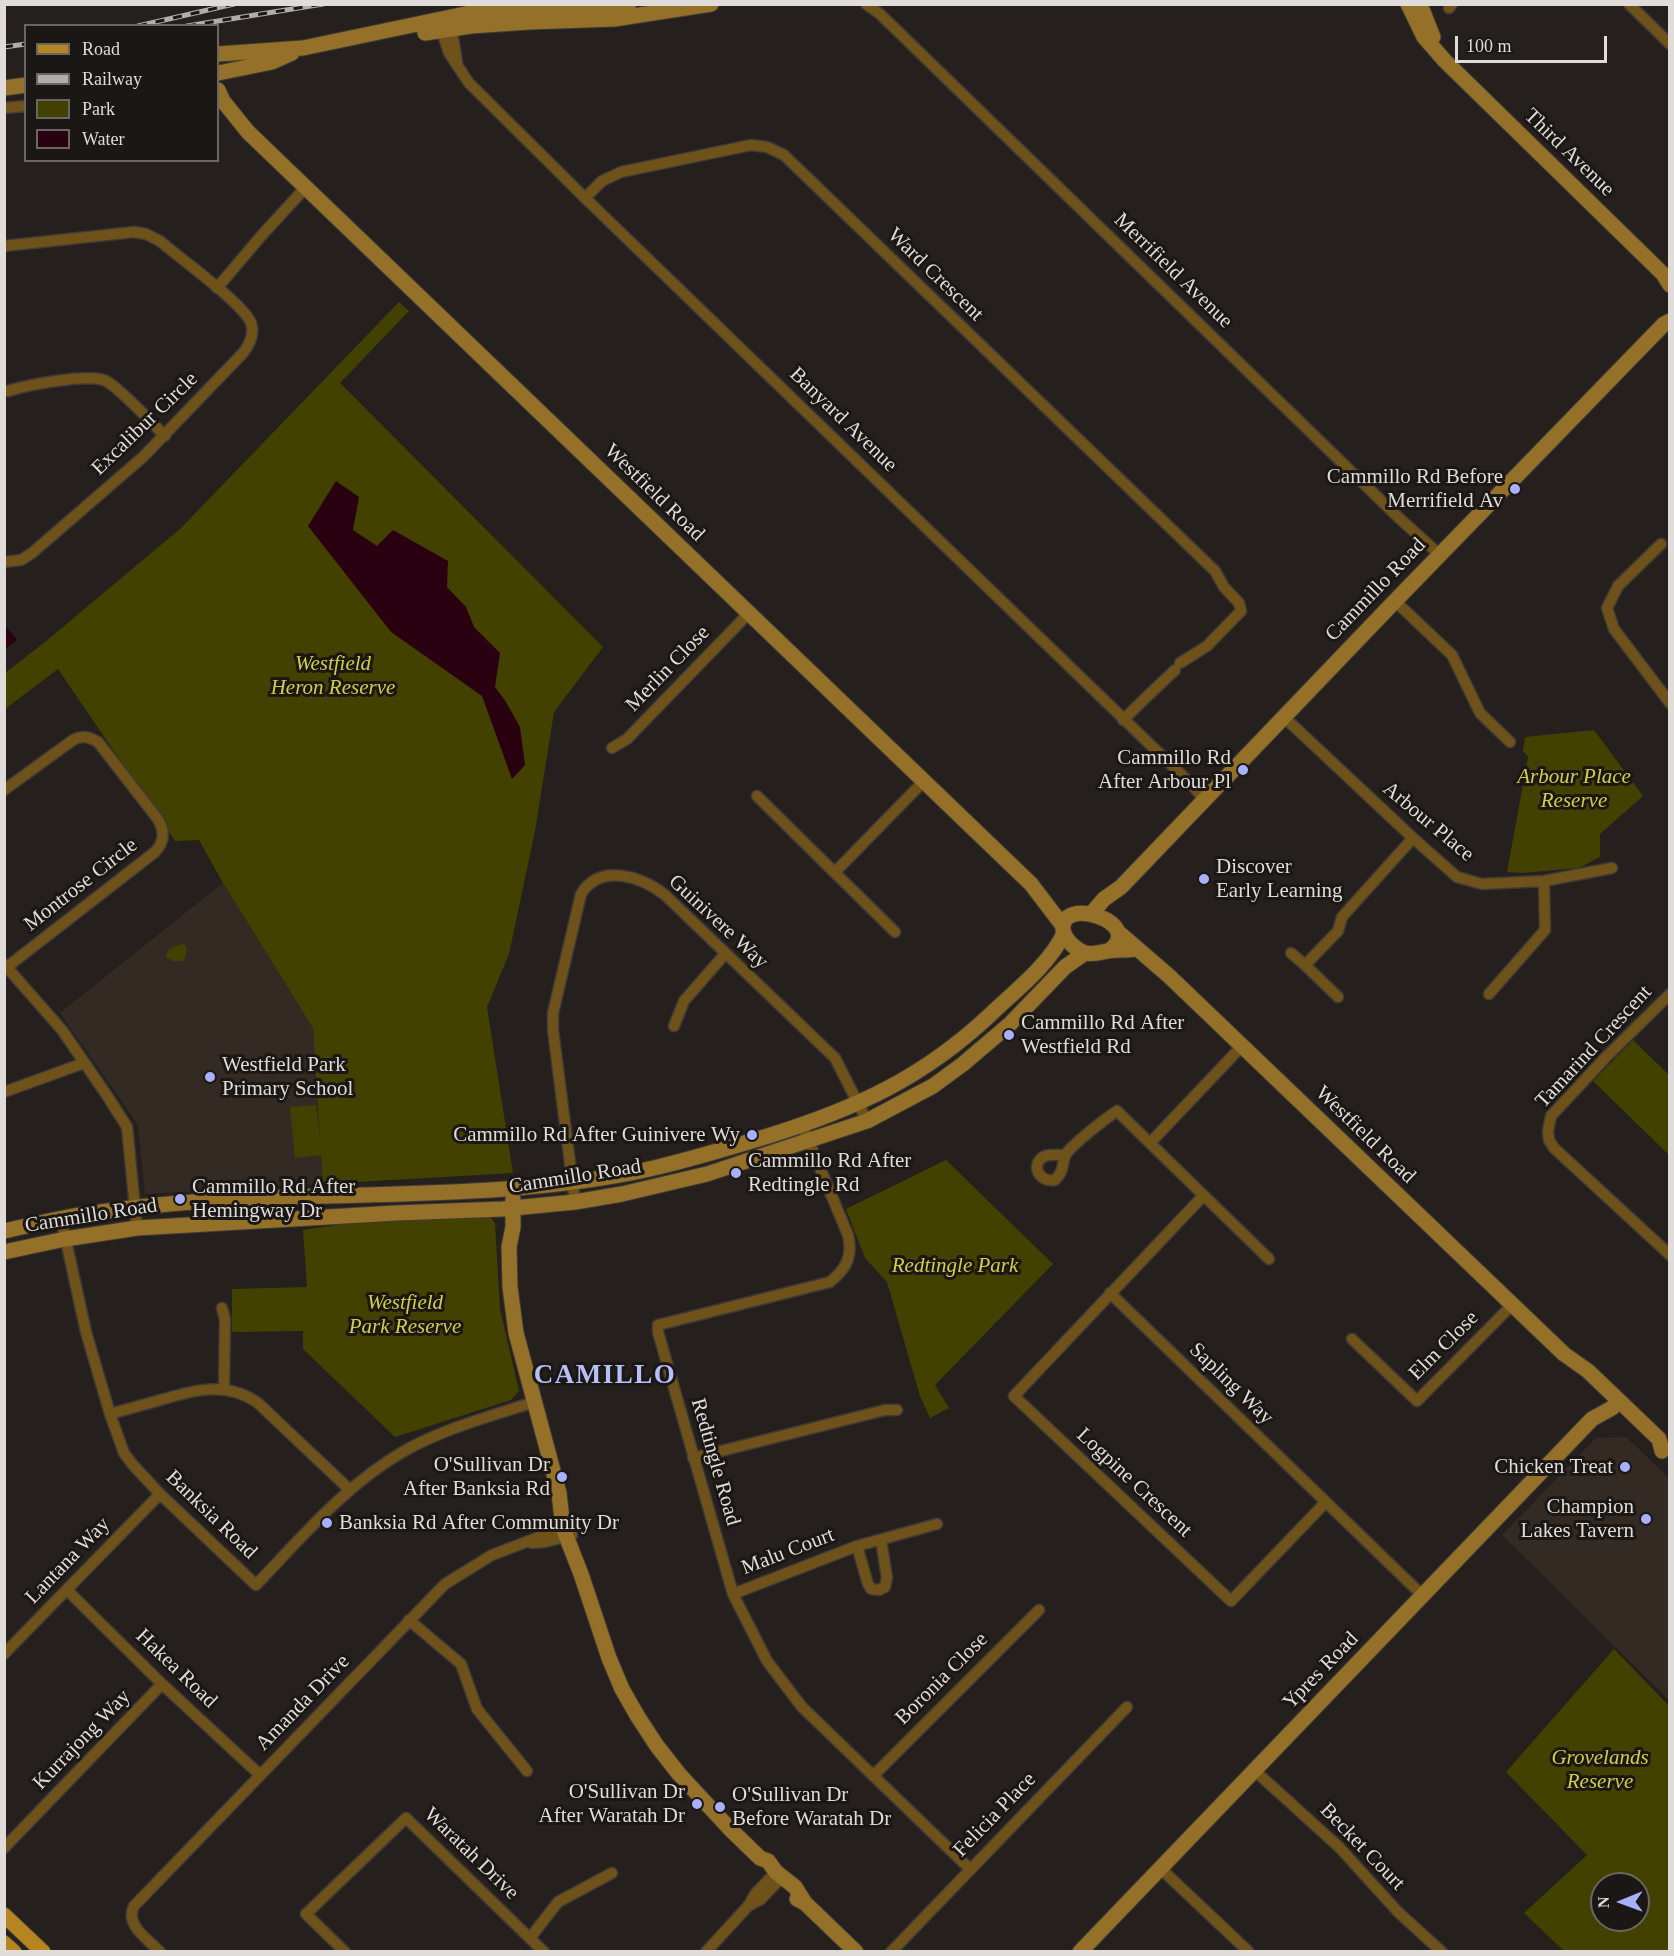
<!DOCTYPE html>
<html>
<head>
<meta charset="utf-8">
<style>
	body { margin:0 }
	#map { position:relative; width:1674px; height:1956px; overflow:hidden; background:#25201d; font-family:"Times New Roman",serif }
	canvas { display:block }
	.frame { position:absolute; inset:0; border:6px solid #dfdcda; pointer-events:none }
	.legend { position:absolute; left:24px; top:24px; width:195px; height:138px; box-sizing:border-box; background:#1b1714; border:2px solid #696663; margin:0; padding:8px 10px; list-style:none; font-size:18px; color:#dfdcda }
	.legend li { display:flex; align-items:center; gap:12px; height:30px }
	.legend b { width:30px; border:2px solid #696663 }
	.north { position:absolute; left:1590px; top:1872px; width:60px; height:60px; box-sizing:border-box; background:#1b1714; border:2px solid #696663; border-radius:50%; rotate:269deg; font-size:16px; font-weight:700; line-height:24px; text-align:center; color:#dfdcda }
	.north::after { content:''; display:block; margin:auto; width:21px; height:27px; background:#a8b0fc; clip-path:polygon(50% 0,100% 100%,50% 72%,0 100%) }
	.scale { position:absolute; left:1455px; top:36px; width:152px; height:27px; box-sizing:border-box; border:3px solid #dfdcda; border-top:0; padding-left:8px; font-size:18px; line-height:21px; white-space:nowrap; color:#dfdcda; -webkit-text-stroke:4px #1b1714; paint-order:stroke }
</style>
</head>
<body>
<div id="map">
<canvas width="1674" height="1956"></canvas>
<div class="frame"></div>
<ul class="legend">
<li><b style="height:8px;background:#b48521"></b>Road</li>
<li><b style="height:8px;background:#b1adab"></b>Railway</li>
<li><b style="height:16px;background:#434100"></b>Park</li>
<li><b style="height:16px;background:#290111"></b>Water</li>
</ul>
<div class="north">N</div>
<div class="scale">100 m</div>
</div>
<script>
const ctx = document.querySelector('canvas').getContext('2d');
ctx.lineJoin = 'round';
function fill(path, color) { ctx.fillStyle = color; ctx.fill(path, 'evenodd'); }
function stroke(path, color, width, dash) { ctx.strokeStyle = color; ctx.lineWidth = width; ctx.lineCap = dash ? 'butt' : 'round'; ctx.setLineDash(dash || []); ctx.stroke(path); }
function drawText(font, color, halo, rows, align = 'center') {
  ctx.font = font + ' "Times New Roman",serif'; ctx.lineWidth = 6; ctx.setLineDash([]); ctx.textBaseline = 'middle'; ctx.strokeStyle = halo; ctx.fillStyle = color; for (const [text, x, y, turn = 0] of rows) {
    ctx.save(); ctx.translate(x, y); ctx.rotate((+turn || 0) * Math.PI / 180); ctx.textAlign = isNaN(turn) ? turn : align; if (halo) ctx.strokeText(text, 0, 0); ctx.fillText(text, 0, 0); ctx.restore();
  }
}
fill(new Path2D(`
	M223 883 313 1028 323 1184 145 1194 138 1125 60 1013Z
	M1626 1437 1669 1478V1700L1502 1535 1596 1438Z`), '#342a24');
fill(new Path2D(`
	M399 302 409 311 340 383 603 647 554 712 535 831 509 954 487 1007 513 1173 323 1184 321 1155 295 1158 290 1107 316 1105 320 1139 313 1028 223 883 199 840 175 841 58 669 5 709V673L45 642 181 528Z
	M1594 730 1643 796 1600 834V857L1579 868 1522 873 1507 872 1528 757 1523 751 1525 737Z
	M183 944 186 946V955L183 961H173L166 957C167 947 175 947 183 944Z
	M1633 1040 1669 1075V1155L1593 1081Z
	M946 1160 1053 1264 935 1385 949 1408 930 1418 920 1396 887 1282 865 1258 846 1209Z
	M490 1217 495 1223 500 1309 519 1391 511 1400 395 1437 303 1349V1331L232 1332V1289L307 1287 303 1230 364 1221Z
	M1614 1649 1669 1706V1951H1564L1524 1913 1587 1855 1506 1772ZM1602 1884H1638V1920H1602Z`), '#434100');
fill(new Path2D(`
	M336 481 359 497 353 530 377 546 393 530 448 561 447 587 466 607 474 627 500 653 495 687 506 702 520 727 525 765 512 779 482 696 391 632 308 526Z
	M5 625 17 640 5 649Z`), '#290111');
const street = new Path2D(`
	M866 4 880 14 1399 518 1440 555
	M1629 4 1670 44
	M1449 8 1452 4
	M440 25 449 53 469 83 585 198 1191 784 1204 799
	M451 25 457 62
	M4 108 26 106
	M585 198 602 181 621 172 751 145 767 147 784 155 1215 571 1224 587 1239 603 1241 611 1207 646 1180 663
	M4 246 134 232 146 234 160 241C178 257 244 304 251 323 255 334 250 344 243 353L143 457 32 553 21 560 4 562
	M217 288 262 235 306 187
	M8 391C27 385 89 373 106 381 121 389 151 422 165 436
	M1661 544 1618 586 1607 608 1614 629 1670 703
	M1395 601 1452 655 1480 713 1510 742
	M1284 717 1413 838 1457 877 1482 884 1544 881 1612 868
	M1123 720C1140 703 1157 687 1175 670
	M612 748 627 739 749 613
	M4 790 73 740C83 735 89 737 98 742L157 818C165 830 165 841 155 852L7 967
	M757 796 895 932
	M835 872 924 781
	M1291 953 1305 965
	M4 964 62 1030 108 1097 127 1127 137 1228
	M1489 994 1545 930 1544 881
	M1670 994 1607 1056 1551 1116 1548 1131 1549 1140 1554 1148 1670 1255
	M1338 997 1305 965 1338 931 1342 917 1413 838
	M674 1026 684 1001 725 954
	M4 1092 84 1063
	M802 1125 848 1235C853 1257 846 1269 830 1282L658 1325V1332L733 1594 767 1661 802 1707 970 1869
	M1150 1143 1242 1046
	M1065 1155C1059 1155 1051 1154 1045 1156 1030 1163 1038 1183 1055 1180 1066 1169 1061 1163 1066 1154 1073 1144 1106 1118 1117 1111L1269 1259
	M1203 1196 1014 1396 1231 1601 1325 1503
	M575 1202 553 1030V1013L581 894C600 863 641 876 665 895L835 1058 867 1121
	M61 1218 86 1332 110 1414 124 1453 133 1465 160 1494 256 1585C302 1537 347 1483 406 1450 446 1428 491 1416 534 1402
	M1110 1293 1422 1595
	M222 1308 225 1319 224 1389
	M1352 1339 1417 1401 1512 1305
	M110 1414C128 1409 146 1404 164 1399 197 1389 228 1382 258 1403L350 1490
	M693 1458 885 1410H897
	M532 1543 545 1542 572 1535
	M857 1546 868 1584 871 1589 879 1590 885 1587 887 1578 881 1540
	M67 1590 162 1684 260 1775
	M733 1594 857 1546 937 1524
	M409 1620 461 1664 477 1709 527 1771
	M4 1654 160 1494
	M1254 1770 1339 1847 1398 1912 1442 1952
	M873 1776 1039 1610
	M4 1848 162 1684
	M1160 1868 1248 1951
	M750 1905 761 1899 782 1877
	M530 1938 558 1902 612 1873
	M160 1952C149 1940 124 1925 134 1906L445 1584 492 1555 568 1526
	M345 1952 306 1914 406 1818 544 1952
	M706 1952 749 1905 755 1894 776 1872
	M891 1952 1127 1707`);
const secondary = new Path2D(`
	M1408 4 1424 37 1445 61 1663 274 1670 285
	M1420 4 1433 37
	M425 33 471 26 529 22 614 19 711 4
	M218 54 303 48 470 13 506 10 602 7 629 4
	M218 73 272 62 292 53
	M4 88 26 85
	M218 90 223 101 248 132 1031 884 1063 926
	M1092 913 1104 899 1121 887 1395 601 1664 324 1670 321
	M1118 932 1169 976 1564 1354 1588 1371 1659 1439 1662 1451
	M1110 950C1146 922 1058 895 1063 930 1065 940 1076 950 1085 953 1092 955 1101 952 1108 951 1117 949 1126 951 1135 949
	M513 1199V1227L509 1247 510 1287 516 1333 559 1493 563 1528 581 1574 609 1658 622 1689 638 1717 657 1746 679 1774 730 1829 760 1858 768 1861 776 1872 795 1887 805 1903
	M4 1231C36 1224 68 1216 100 1212 234 1192 370 1199 505 1189 556 1185 609 1179 658 1167 695 1158 732 1147 768 1136 857 1108 923 1078 991 1014 1016 990 1050 964 1064 933
	M4 1252 65 1239 137 1228 396 1213 503 1209 575 1202 622 1194 707 1174 867 1121 933 1086 963 1064 1010 1024 1065 967 1085 953
	M797 1899 805 1903 856 1952
	M1080 1952 1592 1419 1612 1408 1618 1401`);
const primary = new Path2D(`
	M4 1915 43 1952
	M4 1943 14 1952`);
stroke(street, '#3f3a37', 13);
stroke(secondary, '#3f3a37', 17);
stroke(primary, '#3f3a37', 17);
stroke(street, '#6f521a', 10);
stroke(secondary, '#947028', 15);
stroke(primary, '#b48521', 15);
const rail = new Path2D(`
	M138 26 234 4
	M187 26 323 4
	M4 47 26 44`);
stroke(rail, '#b1adab', 5);
stroke(rail, '#1b1714', 3, [9]);
for (const [x, y, r, color] of [
	[1515,489,6,"#a8b0fc"],
	[1243,770,6,"#a8b0fc"],
	[1204,879,6,"#a8b0fc"],
	[1009,1035,6,"#a8b0fc"],
	[210,1077,6,"#a8b0fc"],
	[752,1135,6,"#a8b0fc"],
	[736,1173,6,"#a8b0fc"],
	[180,1199,6,"#a8b0fc"],
	[1625,1467,6,"#a8b0fc"],
	[562,1477,6,"#a8b0fc"],
	[1646,1519,6,"#a8b0fc"],
	[327,1523,6,"#a8b0fc"],
	[697,1804,6,"#a8b0fc"],
	[720,1807,6,"#a8b0fc"]
]) { const dot = new Path2D(); dot.arc(x, y, r, 0, 2 * Math.PI); ctx.fillStyle = color; ctx.fill(dot); stroke(dot, '#1b1714', 2); }
drawText('21px', '#dfdcda', '#1b1714', [
	["Third Avenue",1569,153,44],
	["Merrifield Avenue",1173,271,44],
	["Ward Crescent",935,275,44],
	["Banyard Avenue",843,420,44],
	["Excalibur Circle",145,424,-44],
	["Westfield Road",654,493,44],
	["Cammillo Road",1376,590,-46],
	["Merlin Close",668,669,-46],
	["Arbour Place",1428,822,40],
	["Montrose Circle",81,885,-38],
	["Guinivere Way",718,922,43],
	["Tamarind Crescent",1594,1047,-47],
	["Westfield Road",1365,1135,44],
	["Cammillo Road",575,1177,-9],
	["Cammillo Road",91,1216,-9],
	["Elm Close",1444,1346,-45],
	["Sapling Way",1231,1384,44],
	["Redtingle Road",715,1462,74],
	["Logpine Crescent",1134,1483,43],
	["Banksia Road",211,1515,44],
	["Malu Court",788,1552,-21],
	["Lantana Way",68,1561,-46],
	["Hakea Road",176,1669,44],
	["Ypres Road",1321,1671,-46],
	["Boronia Close",942,1679,-45],
	["Amanda Drive",303,1703,-46],
	["Kurrajong Way",82,1740,-46],
	["Felicia Place",995,1815,-46],
	["Becket Court",1362,1847,46],
	["Waratah Drive",471,1854,44]
]);
drawText('21px', '#dfdcda', '#1b1714', [
	["Cammillo Rd Before",1503,477],
	["Merrifield Av",1503,501],
	["Cammillo Rd",1231,758],
	["After Arbour Pl",1231,782],
	["Discover",1216,867,"left"],
	["Early Learning",1216,891,"left"],
	["Cammillo Rd After",1021,1023,"left"],
	["Westfield Rd",1021,1047,"left"],
	["Westfield Park",222,1065,"left"],
	["Primary School",222,1089,"left"],
	["Cammillo Rd After Guinivere Wy",740,1135],
	["Cammillo Rd After",748,1161,"left"],
	["Redtingle Rd",748,1185,"left"],
	["Cammillo Rd After",192,1187,"left"],
	["Hemingway Dr",192,1211,"left"],
	["O'Sullivan Dr",550,1465],
	["After Banksia Rd",550,1489],
	["Chicken Treat",1613,1467],
	["Champion",1634,1507],
	["Lakes Tavern",1634,1531],
	["Banksia Rd After Community Dr",339,1523,"left"],
	["O'Sullivan Dr",685,1792],
	["After Waratah Dr",685,1816],
	["O'Sullivan Dr",732,1795,"left"],
	["Before Waratah Dr",732,1819,"left"]
], 'right');
drawText('italic 21px', '#d1ce4a', '#1b1714', [
	["Westfield",333,664],
	["Heron Reserve",333,688],
	["Arbour Place",1574,777],
	["Reserve",1574,801],
	["Redtingle Park",955,1266],
	["Westfield",405,1303],
	["Park Reserve",405,1327],
	["Grovelands",1600,1758],
	["Reserve",1600,1782]
]);
ctx.letterSpacing = '1.5px';
drawText('bold 27px', '#b7bff7', '#1b1714', [
	["CAMILLO",605,1376]
]);
ctx.letterSpacing = '0px';
</script>
</body>
</html>
